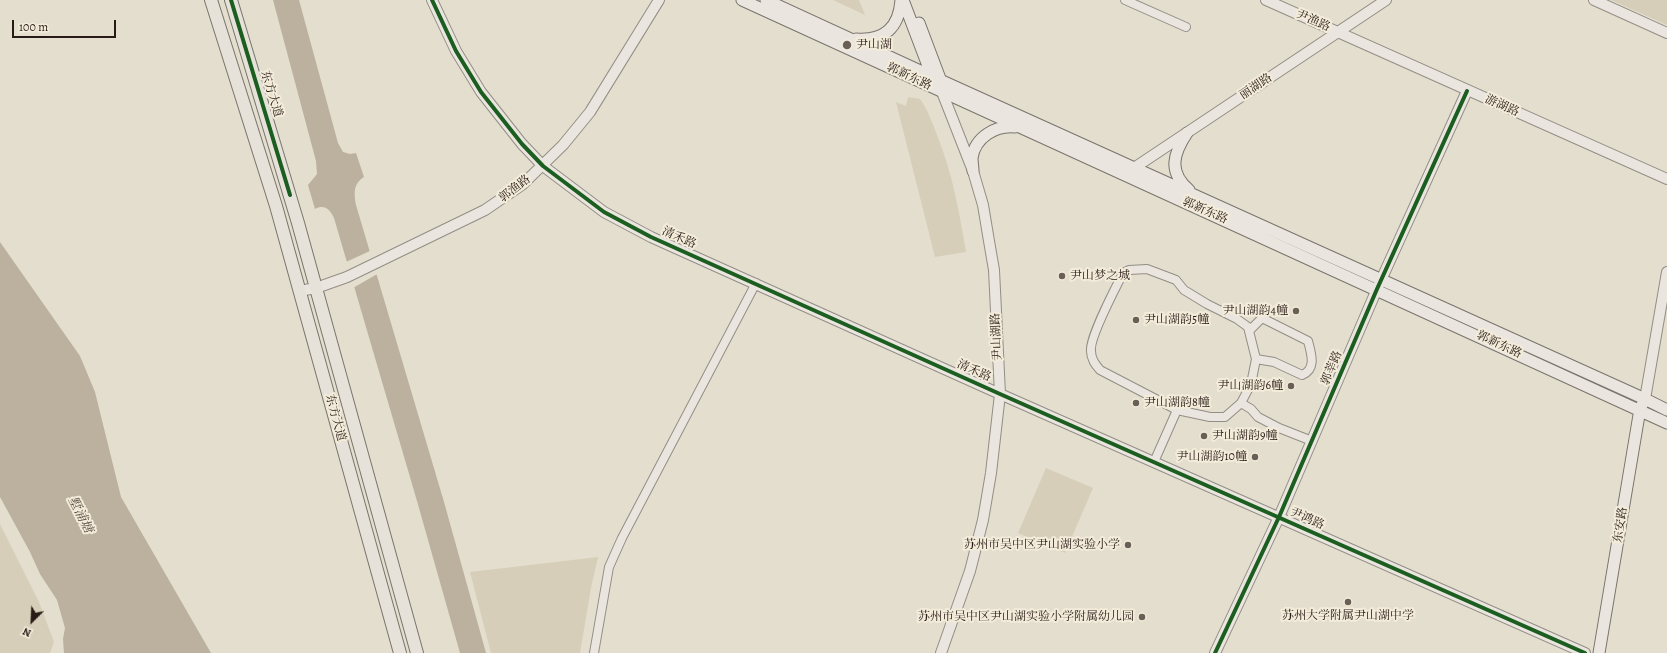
<!DOCTYPE html>
<html>
<head>
<meta charset="utf-8">
<style>
	body { margin:0 }
	#map { position:relative; width:1667px; height:653px; overflow:hidden; background:#e4dece; font-family:Alegreya,serif }
	canvas { display:block }
	.north { position:absolute; left:12px; top:601px; width:40px; height:40px; -webkit-text-stroke:3px #f3ecda; paint-order:stroke; rotate:204deg; font-size:11px; font-weight:700; line-height:16px; text-align:center; color:#281a15 }
	.north::after { content:''; display:block; margin:auto; width:14px; height:18px; background:#281a15; clip-path:polygon(50% 0,100% 100%,50% 72%,0 100%) }
	.scale { position:absolute; left:12px; top:20px; width:104px; height:18px; box-sizing:border-box; border:2px solid #281a15; border-top:0; padding-left:5px; font-size:12px; line-height:14px; white-space:nowrap; color:#281a15; -webkit-text-stroke:3px #f3ecda; paint-order:stroke }
</style>
</head>
<body>
<div id="map">
<canvas width="1667" height="653"></canvas>
<div class="north">N</div>
<div class="scale">100 m</div>
</div>
<script>
const ctx = document.querySelector('canvas').getContext('2d');
ctx.lineJoin = 'round';
function fill(path, color) { ctx.fillStyle = color; ctx.fill(path, 'evenodd'); }
function stroke(path, color, width, dash) { ctx.strokeStyle = color; ctx.lineWidth = width; ctx.lineCap = dash ? 'butt' : 'round'; ctx.setLineDash(dash || []); ctx.stroke(path); }
function drawText(font, color, halo, rows, align = 'center') {
  ctx.font = font + ' Alegreya,"Noto Serif SC",serif'; ctx.lineWidth = 4; ctx.setLineDash([]); ctx.textBaseline = 'middle'; ctx.strokeStyle = halo; ctx.fillStyle = color; for (const [text, x, y, turn = 0] of rows) {
    ctx.save(); ctx.translate(x, y); ctx.rotate((+turn || 0) * Math.PI / 180); ctx.textAlign = isNaN(turn) ? turn : align; if (halo) ctx.strokeText(text, 0, 0); ctx.fillText(text, 0, 0); ctx.restore();
  }
}
fill(new Path2D(`
	M833 0H859L865 15Z
	M1611 0H1667V25Z
	M908 97 920 99C928 110 932 122 937 135 953 175 959 211 966 252L935 257 896 102 906 106Z
	M1046 468 1093 488 1065 553 1018 533Z
	M0 524 39 602 54 642 50 653H0Z
	M598 557 591 588 580 653H491L470 572Z`), '#d6ceb9');
fill(new Path2D(`
	M273 0H299L338 143 343 152 350 154 356 153 364 177C353 184 354 193 356 205L444 502 486 653H460L417 501 334 218C330 209 324 204 315 209L308 185 317 174 316 161Z
	M0 242 80 356 95 392 121 497 211 653H64L63 639 65 628 57 600 40 574 30 552 0 497Z`), '#bbb19e');
fill(new Path2D(`
	M372 250 379 273 353 288 346 262Z`), '#e4dece');
const minor = new Path2D(`
	M1125 0 1186 27
	M1250 330 1262 318 1308 341C1311 353 1317 369 1302 375L1274 362 1256 359
	M1241 403 1251 384 1256 359 1248 327 1237 319 1207 304 1184 290 1176 280 1147 269 1129 270 1123 273C1116 287 1089 338 1091 351 1091 359 1095 364 1100 370L1177 410 1210 417H1225L1241 403 1251 409 1258 417 1279 428 1312 441
	M1154 462 1177 410
	M594 653 609 567 622 538 756 283`);
const tertiary = new Path2D(`
	M432 0 456 51 481 92 522 144 543 166 604 212 651 237 1000 394 1585 653
	M1266 0 1667 179
	M1594 0 1667 33
	M1132 174 1134 168 1386 0
	M299 291 316 288 347 277 485 210 523 184 563 145 590 112 659 0
	M1645 399 1667 272
	M941 653 970 571 983 520 991 473 1000 394 994 270 989 241 983 205 973 171 942 92
	M1215 653 1279 517 1377 289 1467 91`);
const secondary = new Path2D(`
	M742 0 1667 423
	M766 0 931 76 1645 399 1667 410
	M903 0 933 79
	M919 23 942 84
	M856 39C884 41 899 28 901 0
	M1187 133C1173 154 1168 172 1189 190
	M973 171C973 167 972 162 972 158 975 137 996 125 1015 127
	M1599 653 1640 409 1643 403`);
const primary = new Path2D(`
	M211 0 276 206 400 653
	M231 0 298 223 417 653`);
stroke(minor, '#938e85', 10);
stroke(tertiary, '#938e85', 12);
stroke(secondary, '#79746c', 13);
stroke(primary, '#79746c', 14);
stroke(minor, '#eae6df', 8);
stroke(tertiary, '#eae6df', 10);
stroke(secondary, '#eae6df', 11);
stroke(primary, '#e6e2da', 12);
stroke(new Path2D(`
	M231 0 290 195
	M432 0 456 51 481 92 522 144 543 166 604 212 651 237 1000 394 1585 653
	M1215 653 1279 517 1377 289 1467 91`), '#1b5e20', 4);
for (const [x, y, r, color] of [
	[847,45,5,"#6a5f56"],
	[1062,276,4,"#6a5f56"],
	[1296,311,4,"#6a5f56"],
	[1136,320,4,"#6a5f56"],
	[1291,386,4,"#6a5f56"],
	[1136,403,4,"#6a5f56"],
	[1204,436,4,"#6a5f56"],
	[1255,457,4,"#6a5f56"],
	[1128,545,4,"#6a5f56"],
	[1348,602,4,"#6a5f56"],
	[1142,617,4,"#6a5f56"]
]) { const dot = new Path2D(); dot.arc(x, y, r, 0, 2 * Math.PI); ctx.fillStyle = color; ctx.fill(dot); stroke(dot, '#f3ecda', 1.5); }
drawText('12px', '#281a15', '#f3ecda', [
	["尹渔路",1313,21,24],
	["郭新东路",909,77,25],
	["丽湖路",1256,87,-34],
	["东方大道",271,94,73],
	["游湖路",1502,106,24],
	["郭渔路",515,189,-37],
	["郭新东路",1205,211,24],
	["清禾路",679,238,24],
	["尹山湖路",997,337,-93],
	["郭新东路",1499,345,25],
	["郭莘路",1332,368,-67],
	["清禾路",974,371,24],
	["东方大道",335,418,75],
	["尹鸿路",1307,519,24],
	["东安路",1621,525,-81]
]);
drawText('12px', '#281a15', '#f3ecda', [
	["尹山湖",856,45],
	["尹山梦之城",1070,276],
	["尹山湖韵4幢",1288,311,"right"],
	["尹山湖韵5幢",1144,320],
	["尹山湖韵6幢",1283,386,"right"],
	["尹山湖韵8幢",1144,403],
	["尹山湖韵9幢",1212,436],
	["尹山湖韵10幢",1247,457,"right"],
	["苏州市吴中区尹山湖实验小学",1120,545,"right"],
	["苏州大学附属尹山湖中学",1348,616,"center"],
	["苏州市吴中区尹山湖实验小学附属幼儿园",1134,617,"right"]
], 'left');
drawText('italic 13px', '#5c4f44', '#f3ecda', [
	["墅浦塘",80,515,63]
]);
</script>
</body>
</html>
